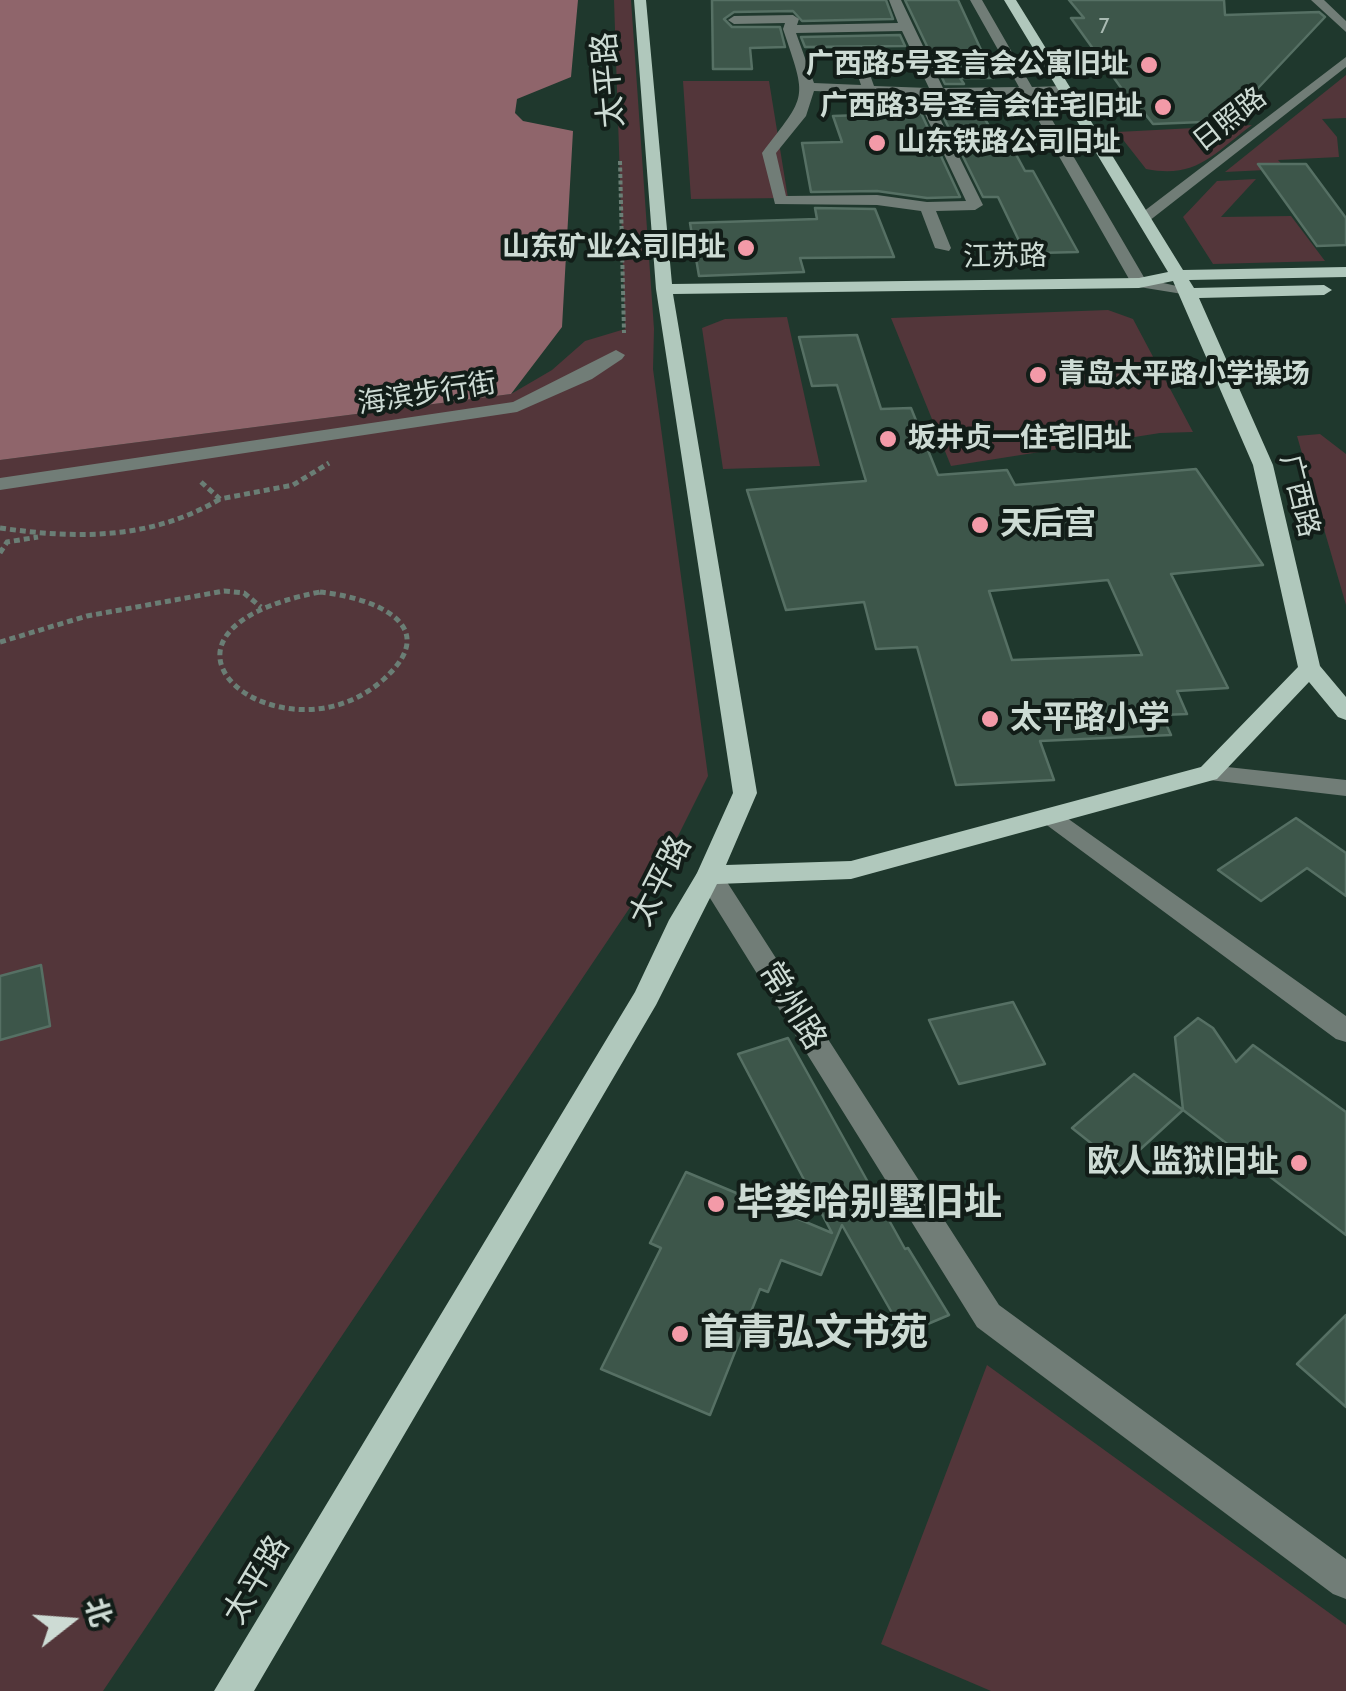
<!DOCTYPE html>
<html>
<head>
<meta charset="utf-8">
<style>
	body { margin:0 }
	#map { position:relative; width:1346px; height:1691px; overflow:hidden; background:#1f382d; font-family:Cabin,"Noto Sans SC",sans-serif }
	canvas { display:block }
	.north { position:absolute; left:20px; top:1571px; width:100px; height:100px; -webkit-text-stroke:8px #121d18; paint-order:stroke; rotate:73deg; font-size:28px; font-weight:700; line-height:40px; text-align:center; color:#cddbd4 }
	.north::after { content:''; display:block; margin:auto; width:35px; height:45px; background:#cddbd4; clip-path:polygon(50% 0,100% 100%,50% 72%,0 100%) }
</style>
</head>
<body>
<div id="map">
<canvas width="1346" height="1691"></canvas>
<div class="north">北</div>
</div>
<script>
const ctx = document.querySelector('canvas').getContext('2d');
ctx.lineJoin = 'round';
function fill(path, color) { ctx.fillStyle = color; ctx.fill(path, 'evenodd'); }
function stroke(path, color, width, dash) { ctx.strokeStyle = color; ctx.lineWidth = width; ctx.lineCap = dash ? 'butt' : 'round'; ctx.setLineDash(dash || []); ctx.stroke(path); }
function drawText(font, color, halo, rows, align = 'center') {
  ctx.font = font + ' Cabin,"Noto Sans SC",sans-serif'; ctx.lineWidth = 8; ctx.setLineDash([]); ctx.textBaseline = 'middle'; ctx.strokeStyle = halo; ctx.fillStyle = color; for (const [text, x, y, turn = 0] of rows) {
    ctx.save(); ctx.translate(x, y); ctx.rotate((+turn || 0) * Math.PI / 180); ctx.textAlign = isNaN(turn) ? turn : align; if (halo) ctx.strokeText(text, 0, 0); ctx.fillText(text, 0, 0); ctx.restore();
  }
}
fill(new Path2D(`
	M614 0H631L654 329 653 369 708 776 678 836 103 1691H0V460L511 394 552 370 585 341 625 329Z
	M1346 75V118L1322 119 1337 137 1339 157 1278 160 1286 169 1225 172Z
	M683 81H769L788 198 691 199Z
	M1252 125C1213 154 1197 179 1146 169L1117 132Z
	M1256 179 1221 217 1291 216 1325 261 1213 264 1183 217 1217 181Z
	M1108 310 1133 319 1193 432 1160 433 951 466 891 318Z
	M787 317 820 466 723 469 702 328 725 319Z
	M1320 434 1346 454V605L1297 436Z
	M987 1365 1346 1625V1691H991L881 1644Z`), '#53363a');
fill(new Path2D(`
	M0 0H578L571 77 517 99 515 113 523 121 573 131 562 327 511 394 0 460Z`), '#8f656b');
const building = new Path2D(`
	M712 0H886L893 19 802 21 793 11 734 12 724 19 732 27H780L785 47 750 48 752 69H713Z
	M905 0H958L994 78H960L964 84H945Z
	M1069 0H1224L1225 15 1319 12 1325 17 1227 121 1153 124 1142 110H1137L1071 18H1084Z
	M900 35 905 46 805 47 801 37Z
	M973 99 1002 148 1012 147 1025 171H1033L1078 252 1037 253 1022 247 998 197H983L935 100Z
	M921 113 960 197 927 198 877 191 811 192 802 143 842 142 833 116Z
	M1258 164H1306L1346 218V245L1317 246Z
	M815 208 875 209 894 257 800 258 804 272 699 276 690 223 817 219Z
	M857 335 881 409 911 408 938 475 1007 470 1015 485 1196 469 1263 565 1171 574 1228 688 1177 691 1187 714 1162 715 1171 735 1040 741 1054 780 956 785 917 647 876 649 864 602 786 610 747 490 866 481 837 385 812 386 799 337ZM1108 580 1142 655 1012 660 989 591Z
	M1296 818 1346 853V896L1307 868 1261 901 1218 870Z
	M41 965 50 1026 0 1040V976Z
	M1013 1002 1045 1064 959 1084 929 1020Z
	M1198 1018 1213 1028 1236 1062 1253 1045 1346 1112V1235L1183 1110 1121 1167 1072 1128 1134 1074 1183 1110 1175 1037Z
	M788 1038 905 1249 908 1248 949 1315 904 1334 842 1225 821 1275 781 1260 768 1292 760 1289 710 1415 601 1369 661 1248 650 1243 686 1172 832 1233 738 1054Z
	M1346 1315V1407L1297 1364Z`);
fill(building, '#3d564a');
stroke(building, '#567064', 2.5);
stroke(new Path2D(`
	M620 161 624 333`), '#6a7e75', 4, [4, 2.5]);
stroke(new Path2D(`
	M201 482 220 499 293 485 329 463
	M0 528C77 539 151 540 220 499
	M0 553 7 542 38 537
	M320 592C369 597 446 623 384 679 283 770 108 633 320 592Z
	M0 642 87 616 224 591 244 593 261 607`), '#6a7e75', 5, [6, 4]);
fill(new Path2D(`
	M889 0H901L943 88 1019 87 970 0H982L1032 87 1064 86 1071 90 1064 94H1037L1145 279 1195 290V296L1133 286 1024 95 929 96 983 205 975 210 936 211 951 248 949 251 935 248 921 211 877 205 775 204 762 153C808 93 807 101 783 29L785 23 734 24 728 20 734 16 793 15 799 19 797 25 898 23ZM902 31 929 88 874 86 863 55 857 51 851 55 861 85 814 83 796 33ZM814 91 916 95 966 201 927 202 877 195 786 196 776 153 806 116Z
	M1311 0H1324L1346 21V32Z
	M1346 57V67L1149 221H1139V215Z
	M616 350 625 355 622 359 592 379 517 412 0 490V478L513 402Z
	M1209 765 1346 780V796L1201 779 1197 773 1201 767Z
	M1053 808 1346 1016V1042L1336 1039 1044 823 1041 817Z
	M709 866 718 868 999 1305 1346 1559V1599L1333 1594 977 1327 700 882 696 875 700 868Z`), '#717d77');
fill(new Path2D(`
	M634 0H646L672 284 1139 278 1168 272 1004 0H1016L1183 270 1346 267V277L1189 280 1194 288 1324 285 1332 290 1324 295 1199 298 1273 465 1320 666 1346 697V720L1338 717 1309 682 1217 779 851 879 717 884 656 1005 254 1691H214L635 992 669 920 697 873 733 793 656 289ZM1173 281 1253 465 1298 667 1201 767 851 861 726 865 757 793 673 294 1139 288Z`), '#b0c8bc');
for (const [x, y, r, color] of [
	[1149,65,10,"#f39aa8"],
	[1163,107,10,"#f39aa8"],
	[877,143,10,"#f39aa8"],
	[746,248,10,"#f39aa8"],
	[1038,375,10,"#f39aa8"],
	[888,439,10,"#f39aa8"],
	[980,525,10,"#f39aa8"],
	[990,719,10,"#f39aa8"],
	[1299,1163,10,"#f39aa8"],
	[716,1204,10,"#f39aa8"],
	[680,1334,10,"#f39aa8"]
]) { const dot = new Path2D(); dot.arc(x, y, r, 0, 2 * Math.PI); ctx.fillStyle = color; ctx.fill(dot); stroke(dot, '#121d18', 4); }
drawText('22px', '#a9bab2', null, [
	["7",1104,27]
]);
drawText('bold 28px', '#cddbd4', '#121d18', [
	["广西路5号圣言会公寓旧址",1129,65],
	["广西路3号圣言会住宅旧址",1143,107],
	["山东铁路公司旧址",897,143,"left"],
	["山东矿业公司旧址",726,248],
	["青岛太平路小学操场",1058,375,"left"],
	["坂井贞一住宅旧址",908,439,"left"]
], 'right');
drawText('28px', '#cddbd4', '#121d18', [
	["日照路",1230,120,-38],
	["江苏路",1005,257,-1],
	["海滨步行街",427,394,-9],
	["广西路",1299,496,76]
]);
drawText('32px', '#cddbd4', '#121d18', [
	["太平路",609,80,-95],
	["太平路",661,881,-63],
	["常州路",792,1006,58],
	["太平路",257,1580,-59]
]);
drawText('bold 32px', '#cddbd4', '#121d18', [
	["天后宫",1000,525],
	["太平路小学",1010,719],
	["欧人监狱旧址",1279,1163,"right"]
], 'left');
drawText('bold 38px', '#cddbd4', '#121d18', [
	["毕娄哈别墅旧址",736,1204],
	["首青弘文书苑",700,1334]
], 'left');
</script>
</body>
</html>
